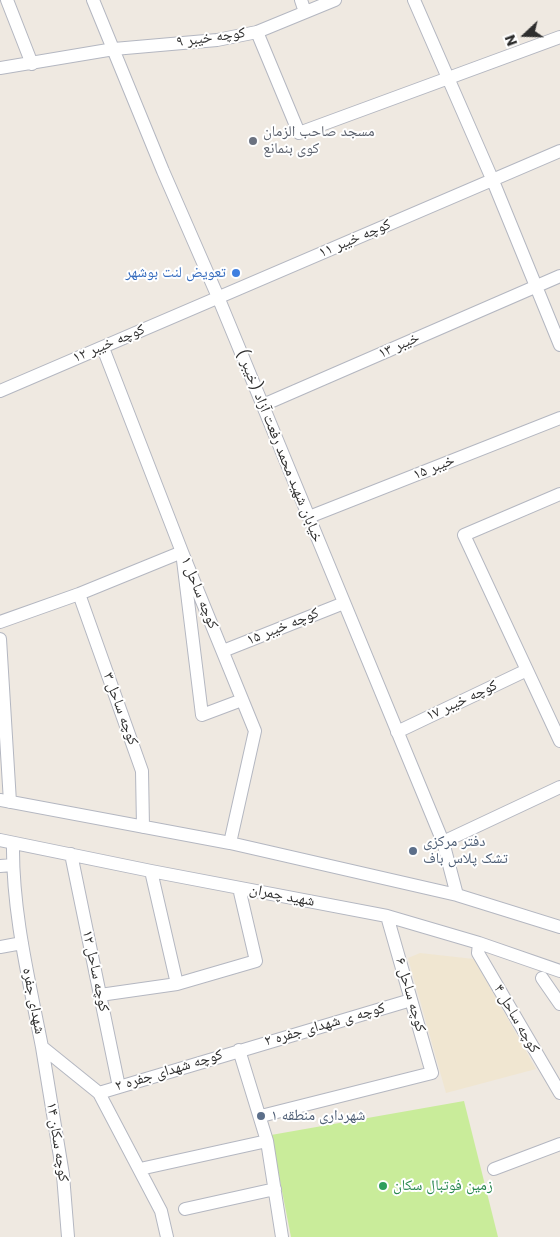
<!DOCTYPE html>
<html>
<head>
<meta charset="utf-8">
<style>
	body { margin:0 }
	#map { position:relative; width:560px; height:1237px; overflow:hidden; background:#efe9e1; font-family:Poppins,sans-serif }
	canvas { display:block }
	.north { position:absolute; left:500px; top:10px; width:50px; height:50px; -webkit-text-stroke:4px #fff; paint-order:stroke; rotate:249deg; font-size:14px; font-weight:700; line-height:20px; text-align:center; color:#2e2e2e }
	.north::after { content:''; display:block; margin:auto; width:18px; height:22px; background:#2e2e2e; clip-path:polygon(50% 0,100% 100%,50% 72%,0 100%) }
</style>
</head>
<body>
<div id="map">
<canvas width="560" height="1237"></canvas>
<div class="north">N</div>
</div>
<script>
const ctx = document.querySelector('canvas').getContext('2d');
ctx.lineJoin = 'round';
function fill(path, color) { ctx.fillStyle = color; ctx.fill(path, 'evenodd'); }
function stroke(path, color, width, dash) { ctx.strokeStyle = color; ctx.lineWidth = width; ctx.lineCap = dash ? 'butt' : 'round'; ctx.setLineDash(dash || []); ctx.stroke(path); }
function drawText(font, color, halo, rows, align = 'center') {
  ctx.font = font + ' Poppins,"Noto Naskh Arabic",sans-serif'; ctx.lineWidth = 4; ctx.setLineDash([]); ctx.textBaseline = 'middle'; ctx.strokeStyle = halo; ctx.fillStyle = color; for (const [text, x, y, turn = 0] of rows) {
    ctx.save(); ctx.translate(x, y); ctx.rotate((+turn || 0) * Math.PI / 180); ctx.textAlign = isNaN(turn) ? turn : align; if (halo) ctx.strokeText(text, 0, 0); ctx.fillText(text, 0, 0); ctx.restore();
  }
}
fill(new Path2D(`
	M420 953 474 959 536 1069 446 1093 408 958Z`), '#f0e6d1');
fill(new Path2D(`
	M464 1101 498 1237H291L271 1135Z`), '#c9ec9a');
const minor = new Path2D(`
	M7 0 32 64
	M93 0 163 171 218 297 443 842 457 895
	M301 0 305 12
	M414 0 493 181 560 345
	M257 32 299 133 560 37
	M0 68 114 49 217 40 257 32 335 0
	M103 348 182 552 255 731 230 843
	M0 391 560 151
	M263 405 560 276
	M560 494 464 535 560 741
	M309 517 560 418
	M79 594 142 771 143 827
	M0 622 79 594 182 552 202 715 242 700
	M0 639 10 802
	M223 651 344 603
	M397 732 527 670
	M0 800 230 843 457 895 560 927
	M0 840 151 871 387 916 479 943 560 971
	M443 842 560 787
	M13 843C12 911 29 980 42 1047L99 1093 161 1211 167 1237
	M71 854 119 1087
	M0 866 13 865
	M151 871 177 984
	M479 943 478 953 560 1093
	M0 947 22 943
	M542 978 560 1004
	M100 995 177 984 256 961 239 888
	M42 1047 63 1175 68 1237
	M239 1050 267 1141 282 1237
	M99 1093 411 1000
	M261 1116 432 1073 387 916
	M140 1169 267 1141
	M494 1169 560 1144
	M185 1209 275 1189`);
stroke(minor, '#b4b7c1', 14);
stroke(minor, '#fff', 12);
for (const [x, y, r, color] of [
	[253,141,5,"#6b7280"],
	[236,273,5,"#3f7fe0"],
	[413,851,5,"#5c6f8a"],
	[261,1116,5,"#5c6f8a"],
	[383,1186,5,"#2e9e5b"]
]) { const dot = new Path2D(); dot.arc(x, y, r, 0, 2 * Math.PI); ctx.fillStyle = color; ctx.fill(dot); stroke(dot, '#fff', 2); }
drawText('15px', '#2e2e2e', '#fff', [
	["کوچه خیبر ۹",211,38,-8],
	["کوچه خیبر ۱۱",355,239,-23],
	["کوچه خیبر ۱۲",109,344,-23],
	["خیبر ۱۳",399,346,-24],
	["( خیبر) خیابان شهید محمد رفعت آزاد",279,446,68],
	["خیبر ۱۵",434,468,-22],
	["کوچه ساحل ۱",199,593,68],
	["کوچه خیبر ۱۵",283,627,-22],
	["کوچه خیبر ۱۷",462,701,-25],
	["کوچه ساحل ۳",120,709,70],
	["شهید چمران",282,896,11],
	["کوچه ساحل ۱۲",95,971,78],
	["کوچه ساحل ۶",410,995,74],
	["شهدای جفره",33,1001,79],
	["کوچه ساحل ۴",516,1019,60],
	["کوچه ی شهدای جفره ۲",325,1025,-16],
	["کوچه شهدای جفره ۲",169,1071,-17],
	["کوچه سکان ۱۴",57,1142,81]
]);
drawText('15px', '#5b616d', '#fff', [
	["مسجد صاحب الزمان",263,132],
	["کوی بنمانع",263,149]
], 'left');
drawText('15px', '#366cbe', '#fff', [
	["تعویض لنت بوشهر",226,273]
], 'right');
drawText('15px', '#4e5e75', '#fff', [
	["دفتر مرکزی",423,842],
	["تشک پلاس باف",423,859],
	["شهرداری منطقه ١",271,1116]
], 'left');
drawText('15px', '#27864d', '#fff', [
	["زمین فوتبال سکان",393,1186]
], 'left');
</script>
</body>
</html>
